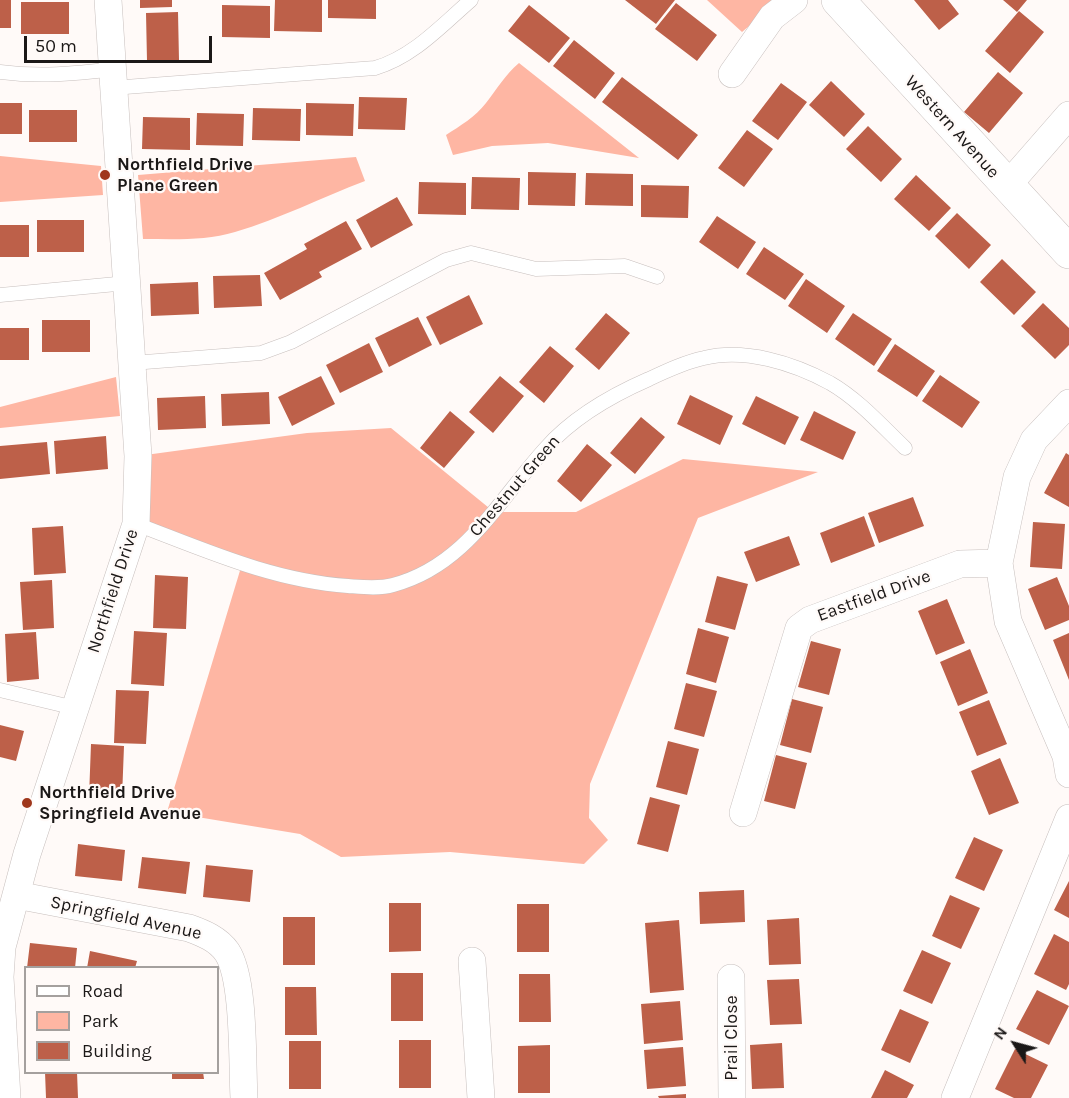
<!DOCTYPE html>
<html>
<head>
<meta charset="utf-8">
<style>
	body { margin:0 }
	#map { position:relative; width:1069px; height:1098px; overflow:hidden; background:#fffaf8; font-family:Karla,sans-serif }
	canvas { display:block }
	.legend { position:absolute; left:24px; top:966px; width:195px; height:108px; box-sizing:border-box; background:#fffaf8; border:2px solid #a4a09e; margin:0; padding:8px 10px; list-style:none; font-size:18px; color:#1b1817 }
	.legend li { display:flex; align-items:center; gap:12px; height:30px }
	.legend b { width:30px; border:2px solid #a4a09e }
	.north { position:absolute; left:985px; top:1014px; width:60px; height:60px; -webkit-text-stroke:4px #fffaf8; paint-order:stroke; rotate:306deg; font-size:16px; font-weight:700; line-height:24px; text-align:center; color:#1b1817 }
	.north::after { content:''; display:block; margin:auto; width:21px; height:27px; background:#1b1817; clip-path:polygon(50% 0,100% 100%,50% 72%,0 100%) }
	.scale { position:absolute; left:24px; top:36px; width:188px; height:27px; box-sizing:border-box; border:3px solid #1b1817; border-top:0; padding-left:8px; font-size:18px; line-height:21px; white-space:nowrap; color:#1b1817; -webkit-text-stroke:4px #fffaf8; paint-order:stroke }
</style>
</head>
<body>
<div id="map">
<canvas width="1069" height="1098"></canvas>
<ul class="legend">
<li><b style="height:8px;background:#fff"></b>Road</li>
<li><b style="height:16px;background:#feb6a3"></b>Park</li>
<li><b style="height:16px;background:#bd6049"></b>Building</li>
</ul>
<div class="north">N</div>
<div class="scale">50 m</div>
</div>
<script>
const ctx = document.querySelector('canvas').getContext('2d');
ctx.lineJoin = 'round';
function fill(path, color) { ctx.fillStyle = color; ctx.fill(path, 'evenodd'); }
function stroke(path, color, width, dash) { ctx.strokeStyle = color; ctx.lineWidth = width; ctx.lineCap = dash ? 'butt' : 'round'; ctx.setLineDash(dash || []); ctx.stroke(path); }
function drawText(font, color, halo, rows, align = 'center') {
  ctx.font = font + ' Karla,sans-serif'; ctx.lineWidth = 4.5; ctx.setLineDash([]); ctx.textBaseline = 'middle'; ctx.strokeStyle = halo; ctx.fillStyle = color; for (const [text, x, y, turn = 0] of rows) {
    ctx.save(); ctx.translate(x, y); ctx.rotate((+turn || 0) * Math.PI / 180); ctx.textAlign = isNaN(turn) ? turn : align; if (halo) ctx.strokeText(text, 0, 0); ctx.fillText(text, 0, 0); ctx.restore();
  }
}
fill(new Path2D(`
	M707 0H780L742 32Z
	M519 63 639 158 548 143 492 146 453 155 446 135C460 126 475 117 486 103 497 89 505 75 519 63Z
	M0 156 101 166 103 195 0 202Z
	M356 157 365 181C322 197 280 219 235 232 206 241 173 239 143 239L138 175Z
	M116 377 120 416 0 428V407Z
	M391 428 494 512H576L683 459 818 472 698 518 590 784 589 818 608 840 584 864 450 852 341 857 300 834 167 812 242 564 136 525 138 456 307 433Z`), '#feb6a3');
fill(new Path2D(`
	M0 0H11V28H0Z
	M140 0H172V7L140 8Z
	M275 0H322V32L274 31Z
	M328 0H376V19L328 18Z
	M625 0H675L656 24Z
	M914 0H948L959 14 939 30Z
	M1003 0H1027L1017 12Z
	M21 2H69V34H21Z
	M676 3 717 35 697 61 655 29Z
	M222 5 270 6V38L222 37Z
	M529 5 570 38 549 63 508 31Z
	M1019 11 1044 32 1010 73 985 51Z
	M178 12 179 60 147 61 146 13Z
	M574 40 615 73 595 99 553 66Z
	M998 72 1023 93 989 133 964 112Z
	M622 77 698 135 678 160 602 102Z
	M831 81 865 114 844 137 809 105Z
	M781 83 807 102 778 140 752 121Z
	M359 97 407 98 405 130 358 129Z
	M0 103H22V134H0Z
	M306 103 354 104 353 136 306 135Z
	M253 108 301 109 300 141 252 140Z
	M29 110H77V142H29Z
	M197 113 244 114 243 146 196 145Z
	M143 117 190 118V150L142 149Z
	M868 126 902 159 881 182 846 149Z
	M747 130 773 149 744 187 718 168Z
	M528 172 576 173 575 206 528 205Z
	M586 173 633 174V206L585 205Z
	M916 175 951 208 929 231 894 199Z
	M472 177 520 178 519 210 471 209Z
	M419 182 466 183V215L418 214Z
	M641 185 689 186 688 218 641 217Z
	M397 197 413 225 371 248 356 220Z
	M957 213 991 245 969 269 935 236Z
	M717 216 756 242 738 269 699 242Z
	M37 220H84V252H37Z
	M346 221 362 249 319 272 322 277 280 300 264 273 307 249 304 244Z
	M0 225H29V257H0Z
	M764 247 804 274 785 300 746 274Z
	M1002 259 1036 292 1014 315 980 282Z
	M260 275 262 306 214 308 213 276Z
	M806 279 845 306 827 333 788 306Z
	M198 282 199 314 151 316 150 284Z
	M469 295 483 324 440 345 426 317Z
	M1043 303 1069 328V345L1055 359 1021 326Z
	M606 313 630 333 599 370 575 349Z
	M853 313 892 339 874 366 835 339Z
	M418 317 432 345 389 367 375 338Z
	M42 320H90V352H42Z
	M0 328H29V360H0Z
	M369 343 383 372 340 393 326 365Z
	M895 344 935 371 917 397 877 371Z
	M550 346 574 366 544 403 519 382Z
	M940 375 980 402 962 428 922 401Z
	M321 376 335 404 292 426 278 397Z
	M500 376 524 396 493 433 469 412Z
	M269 392 270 424 222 426 221 394Z
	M690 395 733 416 720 445 677 424Z
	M205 396 206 428 158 430 157 398Z
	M756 396 799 417 785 445 742 424Z
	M450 411 475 432 444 468 420 448Z
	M814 411 856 432 843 460 800 440Z
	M641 417 665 437 635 474 610 453Z
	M106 436 108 469 56 474 54 441Z
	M47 442 50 474 0 479V446Z
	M587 444 612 465 581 502 557 481Z
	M1066 453 1069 455V507L1044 493Z
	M913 497 924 526 879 543 868 513Z
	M864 516 875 546 831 563 820 533Z
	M1033 522 1065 524 1062 569 1030 567Z
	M63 526 66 573 34 575 32 528Z
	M789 536 800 565 756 582 744 552Z
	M155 575 188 577 186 629 153 628Z
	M717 576 748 584 735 630 705 622Z
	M1057 577 1069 606V620L1045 630 1028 589Z
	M52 580 54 628 23 630 20 582Z
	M947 599 965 643 936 655 918 611Z
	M698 628 729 637 716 683 686 674Z
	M134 631 167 633 164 686 131 684Z
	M36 632 39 679 7 682 5 634Z
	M1069 633V680L1053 640Z
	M811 641 841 649 829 695 798 687Z
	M970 649 988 693 958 706 940 662Z
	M686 683 717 691 704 737 674 729Z
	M116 690 149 691 146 744 114 743Z
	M792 699 823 707 811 753 780 745Z
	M989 700 1007 744 977 756 959 712Z
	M0 725 24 731 16 761 0 757Z
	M668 741 699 749 687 795 656 787Z
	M91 744 124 746 122 798 89 797Z
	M776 755 807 763 795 809 764 801Z
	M1000 758 1019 803 989 815 971 771Z
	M650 797 680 805 668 852 637 844Z
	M974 837 1003 850 984 891 955 878Z
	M78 844 125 850 122 881 75 876Z
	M142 857 190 862 186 894 138 888Z
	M206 865 253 870 250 902 203 897Z
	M1069 881V918L1054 910Z
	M744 890 745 922 700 924 699 892Z
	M950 895 980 908 961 949 932 936Z
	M389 903H421V951L389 952Z
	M517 904H549V952H517Z
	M283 917H315V965H283Z
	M799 918 801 964 769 965 767 920Z
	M679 920 684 990 650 993 645 923Z
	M1054 934 1069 942V984L1066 990 1034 974Z
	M30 943 77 948 75 968H27Z
	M922 950 951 963 932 1004 903 991Z
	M90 951 137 961 135 968H87Z
	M391 973H423V1021H391Z
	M519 974H550L551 1022H519Z
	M799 979 802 1024 770 1025 767 980Z
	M285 987H316L317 1035H285Z
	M1037 990 1069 1006 1049 1045 1016 1029Z
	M680 1001 683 1040 644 1044 641 1004Z
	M900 1009 929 1022 910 1063 881 1050Z
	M399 1040H431V1088H399Z
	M289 1041H321V1089H289Z
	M782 1043 784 1088 752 1089 750 1045Z
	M550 1045V1093H518V1046Z
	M683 1047 686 1086 647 1089 644 1050Z
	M1015 1049 1048 1065 1031 1098H1014L995 1089Z
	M885 1070 914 1085 907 1098H871Z
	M45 1072H77L78 1098H46Z
	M172 1072H203L204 1079H172Z
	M686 1094V1098H659L658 1096Z`), '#bd6049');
const lane = new Path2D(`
	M0 72C39 77 74 74 113 69
	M112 88 375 68C413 57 441 26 471 0
	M0 295 127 283
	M132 363 261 353 291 342 446 260 471 253 536 269 625 266 657 277
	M136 524C205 550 273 581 348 586 362 587 379 589 393 585 465 566 498 501 545 449 573 417 610 396 649 379 666 371 685 362 704 358 745 348 793 363 830 383 858 399 882 426 905 448
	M0 690 75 708`);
const street = new Path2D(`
	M732 74 772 17 794 0
	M1007 186 1069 115
	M1069 403 1034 440 1017 477 999 563 1008 621 1066 756 1069 774
	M743 813 799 628 810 620 960 564 999 563
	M16 895 189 928C203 933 218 939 227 952 245 979 242 1064 244 1098
	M472 961 481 1098
	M731 978 732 1098
	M7 1098 0 977 2 947 27 854 136 524 138 456 108 0
	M955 1098 1069 818`);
const secondary = new Path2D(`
	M838 0 1069 252`);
stroke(lane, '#c7bfbd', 15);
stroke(street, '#c7bfbd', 28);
stroke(secondary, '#c7bfbd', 34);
stroke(lane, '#fff', 14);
stroke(street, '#fff', 27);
stroke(secondary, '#fff', 33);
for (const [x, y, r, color] of [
	[105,175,6,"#9f371c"],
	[27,803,6,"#9f371c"]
]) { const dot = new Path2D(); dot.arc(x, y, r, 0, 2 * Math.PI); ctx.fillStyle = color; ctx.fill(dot); stroke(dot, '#fffaf8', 2); }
drawText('18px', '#1b1817', '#fffaf8', [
	["Western Avenue",952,127,48],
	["Chestnut Green",515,486,-49],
	["Northfield Drive",113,591,-72],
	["Eastfield Drive",874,596,-20],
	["Springfield Avenue",126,918,12],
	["Prail Close",732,1038,-90]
]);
drawText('bold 18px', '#1b1817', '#fffaf8', [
	["Northfield Drive",117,165],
	["Plane Green",117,186],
	["Northfield Drive",39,793],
	["Springfield Avenue",39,814]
], 'left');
</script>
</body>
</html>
